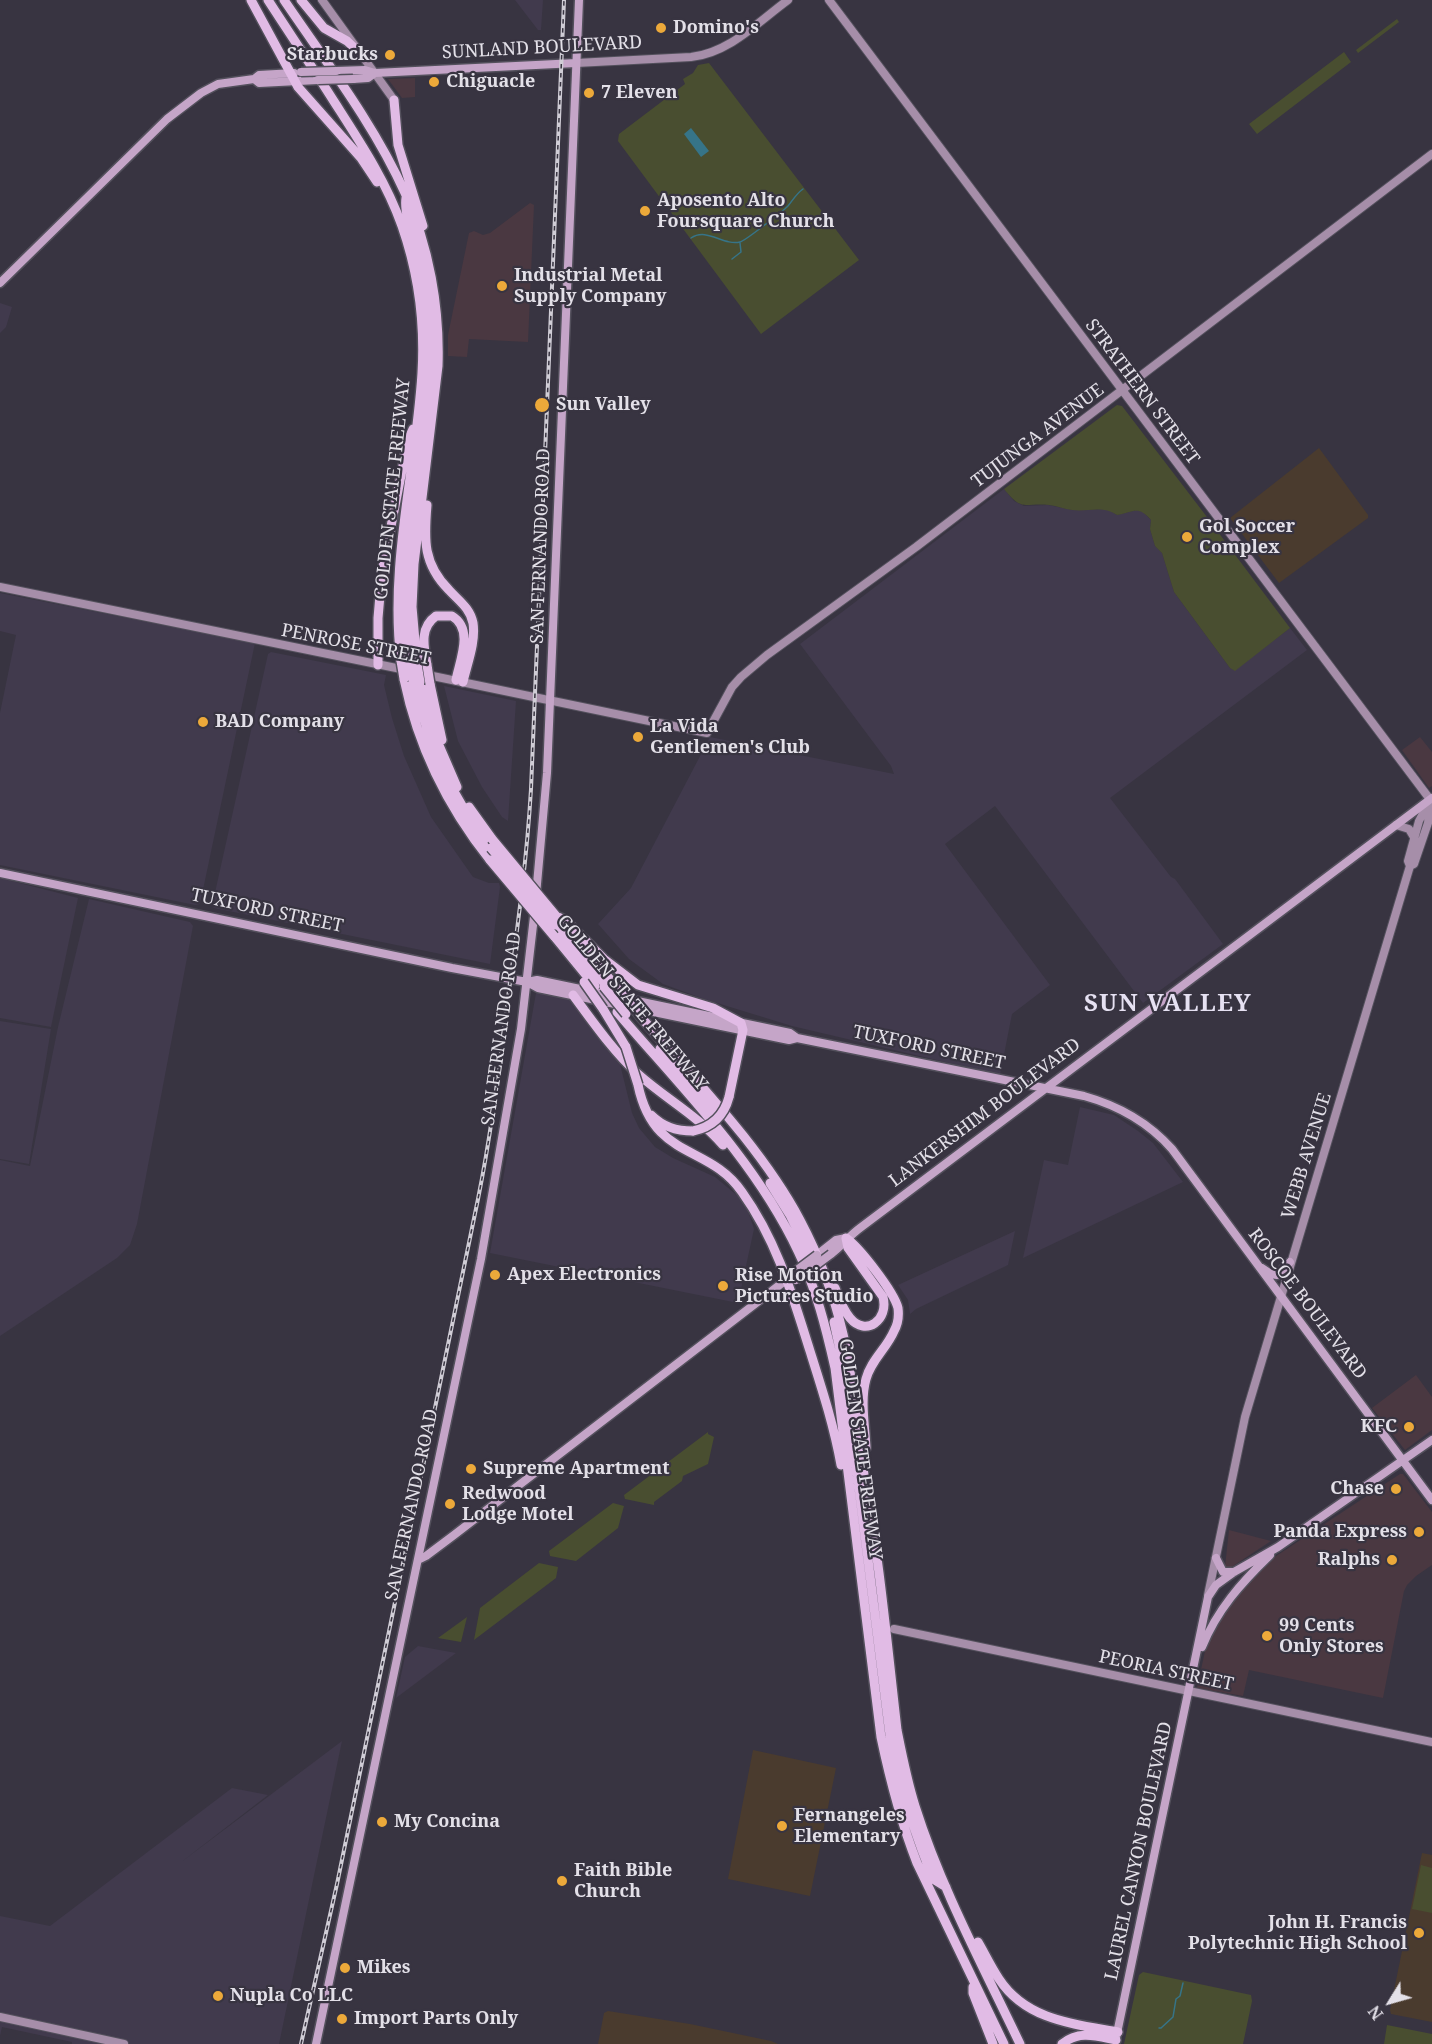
<!DOCTYPE html>
<html>
<head>
<meta charset="utf-8">
<style>
	body { margin:0 }
	#map { position:relative; width:1432px; height:2044px; overflow:hidden; background:#383441; font-family:"Noto Serif",serif }
	canvas { display:block }
	.north { position:absolute; left:1360px; top:1972px; width:60px; height:60px; -webkit-text-stroke:4px #383441; paint-order:stroke; rotate:233deg; font-size:16px; font-weight:700; line-height:24px; text-align:center; color:#e3e0e8 }
	.north::after { content:''; display:block; margin:auto; width:21px; height:27px; background:#e3e0e8; clip-path:polygon(50% 0,100% 100%,50% 72%,0 100%) }
</style>
</head>
<body>
<div id="map">
<canvas width="1432" height="2044"></canvas>
<div class="north">N</div>
</div>
<script>
const ctx = document.querySelector('canvas').getContext('2d');
ctx.lineJoin = 'round';
function fill(path, color) { ctx.fillStyle = color; ctx.fill(path, 'evenodd'); }
function stroke(path, color, width, dash) { ctx.strokeStyle = color; ctx.lineWidth = width; ctx.lineCap = dash ? 'butt' : 'round'; ctx.setLineDash(dash || []); ctx.stroke(path); }
function drawText(font, color, halo, rows, align = 'center') {
  ctx.font = font + ' "Noto Serif",serif'; ctx.lineWidth = 4.5; ctx.setLineDash([]); ctx.textBaseline = 'middle'; ctx.strokeStyle = halo; ctx.fillStyle = color; for (const [text, x, y, turn = 0] of rows) {
    ctx.save(); ctx.translate(x, y); ctx.rotate((+turn || 0) * Math.PI / 180); ctx.textAlign = isNaN(turn) ? turn : align; if (halo) ctx.strokeText(text, 0, 0); ctx.fillText(text, 0, 0); ctx.restore();
  }
}
fill(new Path2D(`
	M415 78V97L402 98 388 79Z
	M530 203 534 205 528 342 469 339 467 357 448 356V335L469 233 474 231 483 235 490 233Z
	M1420 737 1432 752V786L1429 788 1402 750Z
	M1416 1375 1432 1397V1430L1405 1450 1372 1408Z
	M1400 1474H1403L1432 1512V1565L1416 1576 1407 1585 1404 1591 1383 1698 1249 1670 1243 1696 1197 1688 1207 1642 1223 1613 1241 1588 1267 1562Z
	M1229 1530 1271 1541 1227 1570 1225 1567Z`), '#4a3841');
fill(new Path2D(`
	M515 0H543L541 30H538Z
	M0 303 12 307 6 327 0 333Z
	M1004 489 1014 501 1024 506 1048 505 1073 510 1108 509 1117 515 1137 510 1143 512 1151 520 1150 529 1155 546 1162 553 1174 592 1230 668 1235 670 1290 628 1307 650 1110 798 1171 877 1175 879 1223 944 1143 1003 995 806 945 844 1050 985 1012 1014 1000 1075 792 1026 704 999 663 984 629 959 598 924 631 888 710 737 894 774 891 766 800 644Z
	M0 593 255 643 200 904 195 905 0 865V713L16 635 0 631Z
	M271 652 386 675 384 685 392 718 404 756 431 817 473 877 489 883H499L500 887 490 964 214 908 212 906 268 654Z
	M444 686 516 701 508 821 502 817 482 787 458 741Z
	M0 878 78 898 51 1027 0 1018Z
	M89 899 190 922 193 926 137 1224 130 1245 117 1258 0 1336V1160L30 1166 58 1027Z
	M536 993 570 998 619 1060 632 1113 639 1128 655 1147 673 1158 715 1177 739 1197 748 1211 754 1229 738 1303 490 1253Z
	M0 1021 51 1029 29 1164 0 1159Z
	M1080 1107 1114 1115 1138 1131 1153 1143 1183 1182 1023 1258 1044 1160 1068 1165Z
	M1015 1231 1008 1265 916 1309 910 1314 908 1300 898 1285Z
	M418 1646 456 1653 396 1698 405 1657Z
	M342 1741 279 2044H72V2042L2 2027 0 2036V1916L50 1926 232 1788 268 1795 180 1863Z`), '#413a4d');
fill(new Path2D(`
	M1319 448 1368 515V518L1279 583 1230 518Z
	M753 1750 836 1768 810 1896 728 1879Z
	M1422 1853 1432 1855V2022L1391 2014 1390 2010Z
	M608 2011 690 2024 771 2041 778 2044H598L604 2013Z`), '#4a3b2e');
fill(new Path2D(`
	M1397 19 1399 22 1358 53 1356 50Z
	M1344 52 1351 62 1257 134 1249 124Z
	M709 63 859 260 761 334 618 141 619 134 685 84 683 79 693 73 698 65Z
	M1117 405 1122 406 1207 517 1206 519 1211 527 1215 528 1290 628 1235 671 1230 668 1174 592 1162 553 1155 546 1150 529 1151 520C1138 505 1134 512 1117 515 1102 505 1089 512 1072 510 1064 509 1057 506 1049 505 1025 502 1023 513 1004 489Z
	M708 1432V1434L714 1437 708 1464 683 1476 682 1481 654 1502V1505L625 1499 624 1495Z
	M613 1503 624 1506 618 1528 576 1561 550 1556 549 1551Z
	M539 1563 558 1567 556 1578 474 1640 480 1608Z
	M467 1617 461 1642 438 1638Z
	M1421 1865 1432 1868V1913L1412 1909Z
	M1143 1972 1251 1995 1252 2001 1243 2044H1124L1139 1975Z
	M1387 2025 1432 2034V2044H1384Z`), '#494e30');
fill(new Path2D(`
	M691 128 709 151 701 157 684 134Z`), '#367488');
stroke(new Path2D(`
	M691 238C707 227 723 246 740 242 745 241 783 211 788 206 793 200 796 194 803 189
	M732 259 741 252 740 243
	M1159 2028H1161L1173 2017 1176 1999 1180 1996 1183 1983`), '#367488', 1.5);
const secondary = new Path2D(`
	M322 0 394 100
	M829 0 1432 802
	M576 63 691 57C729 53 758 22 788 0
	M0 587 406 670
	M423 674 707 733 732 687 741 677 767 655 916 547 1432 154
	M1396 825 1409 829 1415 839
	M1410 866 1414 864 1428 823 1430 804
	M1208 1595 1245 1417 1410 866 1408 861 1419 821 1430 800
	M894 1629 1432 1742
	M0 2017 124 2044`);
const primary = new Path2D(`
	M336 71 365 70 375 73 576 63
	M254 79 259 83 318 80
	M353 79 368 78 375 73
	M0 283 167 119 201 93 218 84 254 79 259 75 294 73
	M0 873 452 968 527 982 538 988 789 1040 797 1038 1084 1096C1120 1106 1148 1122 1172 1149L1432 1500
	M536 895 547 773 579 0
	M527 982 537 980 771 1029 790 1033 797 1038
	M831 1254C842 1246 849 1236 860 1228L1432 798
	M817 1255 836 1240 846 1238
	M1262 1268 1271 1274 1277 1275 1290 1262
	M1216 1558 1223 1572H1234
	M418 1560 426 1556 454 1535 790 1277
	M1202 1647C1217 1610 1241 1583 1270 1555
	M1116 2038 1208 1597 1216 1585 1234 1572 1278 1547 1432 1440
	M316 2044 481 1259 521 1029 535 908`);
const highway = new Path2D(`
	M251 0 298 87 361 158 377 182
	M268 0C290 34 313 68 335 103 360 142 386 181 402 226 418 272 425 323 422 373 416 470 389 564 401 661
	M284 0C326 62 374 124 405 193 429 246 440 308 438 366L414 564 412 607 417 664
	M301 0 324 28 347 41 363 56
	M394 100 398 145 423 226
	M406 198C403 217 419 254 424 275 431 309 431 344 430 379L406 575 407 636 410 663
	M427 505C424 540 423 564 449 590 459 601 470 608 473 623 476 642 467 664 463 682
	M378 665V618L382 572 408 440 413 429
	M427 665C424 647 419 628 436 616H452C474 629 460 660 456 680
	M404 679C418 747 447 806 490 860
	M413 681C428 742 451 798 491 848
	M420 682 435 736 457 787
	M430 684 442 740
	M469 807 492 839
	M556 916 565 920 604 959 638 985 713 1008 741 1023 743 1030 729 1097
	M556 925 609 989
	M554 936 595 986
	M578 942 620 991
	M573 995C593 1022 613 1051 638 1074 666 1099 697 1115 723 1145
	M603 1009 626 1047
	M617 1012C681 1087 755 1160 798 1251 816 1288 826 1328 835 1368L881 1737C890 1780 901 1822 917 1863L1004 2044
	M641 1017C694 1079 762 1148 800 1220 819 1256 834 1295 843 1334 854 1379 855 1424 863 1469 879 1555 887 1643 897 1730 902 1755 907 1781 915 1806 941 1888 983 1966 1020 2044
	M660 1049 713 1111
	M638 1085C654 1161 708 1143 742 1192 777 1241 792 1294 810 1351 822 1389 834 1426 841 1465
	M651 1115C663 1127 676 1131 693 1131
	M770 1183 790 1215 815 1266
	M846 1238C860 1248 894 1292 898 1308 899 1316 898 1324 894 1331 887 1348 871 1360 866 1379 860 1400 865 1426 866 1448
	M835 1288C839 1298 843 1310 850 1318 866 1337 889 1320 883 1297L848 1248 846 1238
	M834 1322 844 1368 891 1743 904 1799 922 1850 933 1879 946 1887
	M978 1942C985 1954 991 1967 999 1979 1026 2020 1073 2024 1118 2032
	M973 1987V1993L993 2044
	M1062 2044C1079 2030 1096 2036 1116 2040`);
stroke(secondary, '#53505c', 10);
stroke(primary, '#53505c', 11);
stroke(highway, '#53505c', 12);
stroke(secondary, '#a68ea9', 8);
stroke(primary, '#c5a5c8', 8);
stroke(highway, '#e1bbe5', 9);
const rail = new Path2D(`
	M301 2044 337 1884 478 1199C492 1130 500 1060 509 990 518 924 527 857 531 789L564 0`);
stroke(rail, '#d0cdd6', 4);
stroke(rail, '#383441', 1.5, [4.5]);
const primaryBridge = new Path2D(`
	M301 72 336 71
	M318 80 353 79
	M793 1273 817 1255
	M796 1280 831 1254`);
const highwayBridge = new Path2D(`
	M401 661 404 679
	M410 663 413 681
	M417 664 420 682
	M427 665 430 684
	M492 839 556 916
	M491 848 556 925
	M490 860 554 936
	M584 982 603 1009
	M604 987 626 1014
	M620 991 641 1017
	M626 1047 638 1085
	M693 1131C712 1127 724 1116 729 1097`);
stroke(primaryBridge, '#53505c', 11, []);
stroke(highwayBridge, '#53505c', 12, []);
stroke(primaryBridge, '#c5a5c8', 8);
stroke(highwayBridge, '#e1bbe5', 9);
for (const [x, y, r, color] of [
	[661,28,6,"#eca93a"],
	[390,55,6,"#eca93a"],
	[434,82,6,"#eca93a"],
	[589,93,6,"#eca93a"],
	[645,211,6,"#eca93a"],
	[502,286,6,"#eca93a"],
	[542,405,8,"#eca93a"],
	[1187,537,6,"#eca93a"],
	[203,722,6,"#eca93a"],
	[638,737,6,"#eca93a"],
	[495,1275,6,"#eca93a"],
	[723,1286,6,"#eca93a"],
	[1409,1427,6,"#eca93a"],
	[471,1469,6,"#eca93a"],
	[1396,1489,6,"#eca93a"],
	[450,1504,6,"#eca93a"],
	[1419,1532,6,"#eca93a"],
	[1392,1560,6,"#eca93a"],
	[1267,1636,6,"#eca93a"],
	[382,1822,6,"#eca93a"],
	[782,1826,6,"#eca93a"],
	[562,1881,6,"#eca93a"],
	[1419,1933,6,"#eca93a"],
	[345,1968,6,"#eca93a"],
	[218,1996,6,"#eca93a"],
	[342,2019,6,"#eca93a"]
]) { const dot = new Path2D(); dot.arc(x, y, r, 0, 2 * Math.PI); ctx.fillStyle = color; ctx.fill(dot); stroke(dot, '#383441', 2); }
drawText('bold 18px', '#e3e0e8', '#383441', [
	["Domino's",673,28],
	["Starbucks",378,55,"right"],
	["Chiguacle",446,82],
	["7 Eleven",601,93],
	["Aposento Alto",657,201],
	["Foursquare Church",657,222],
	["Industrial Metal",514,276],
	["Supply Company",514,297],
	["Sun Valley",556,405],
	["Gol Soccer",1199,527],
	["Complex",1199,548],
	["BAD Company",215,722],
	["La Vida",650,727],
	["Gentlemen's Club",650,748],
	["Apex Electronics",507,1275],
	["Rise Motion",735,1276],
	["Pictures Studio",735,1297],
	["KFC",1397,1427,"right"],
	["Supreme Apartment",483,1469],
	["Chase",1384,1489,"right"],
	["Redwood",462,1494],
	["Lodge Motel",462,1515],
	["Panda Express",1407,1532,"right"],
	["Ralphs",1380,1560,"right"],
	["99 Cents",1279,1626],
	["Only Stores",1279,1647],
	["Fernangeles",794,1816],
	["Elementary",794,1837],
	["My Concina",394,1822],
	["Faith Bible",574,1871],
	["Church",574,1892],
	["John H. Francis",1407,1923,"right"],
	["Polytechnic High School",1407,1944,"right"],
	["Mikes",357,1968],
	["Nupla Co LLC",230,1996],
	["Import Parts Only",354,2019]
], 'left');
drawText('18px', '#e3e0e8', '#383441', [
	["SUNLAND BOULEVARD",542,48,-3],
	["STRATHERN STREET",1142,392,53],
	["TUJUNGA AVENUE",1038,436,-37],
	["GOLDEN STATE FREEWAY",393,489,-84],
	["SAN FERNANDO ROAD",541,546,-88],
	["PENROSE STREET",356,645,11],
	["TUXFORD STREET",267,911,12],
	["GOLDEN STATE FREEWAY",632,1003,50],
	["SAN FERNANDO ROAD",502,1029,-82],
	["TUXFORD STREET",929,1048,12],
	["LANKERSHIM BOULEVARD",985,1113,-37],
	["WEBB AVENUE",1307,1156,-73],
	["ROSCOE BOULEVARD",1307,1304,53],
	["GOLDEN STATE FREEWAY",860,1449,82],
	["SAN FERNANDO ROAD",412,1505,-78],
	["PEORIA STREET",1166,1671,12],
	["LAUREL CANYON BOULEVARD",1139,1851,-78]
]);
ctx.letterSpacing = '1.5px';
drawText('bold 24px', '#e6e1f2', '#383441', [
	["SUN VALLEY",1168,1004]
]);
ctx.letterSpacing = '0px';
</script>
</body>
</html>
